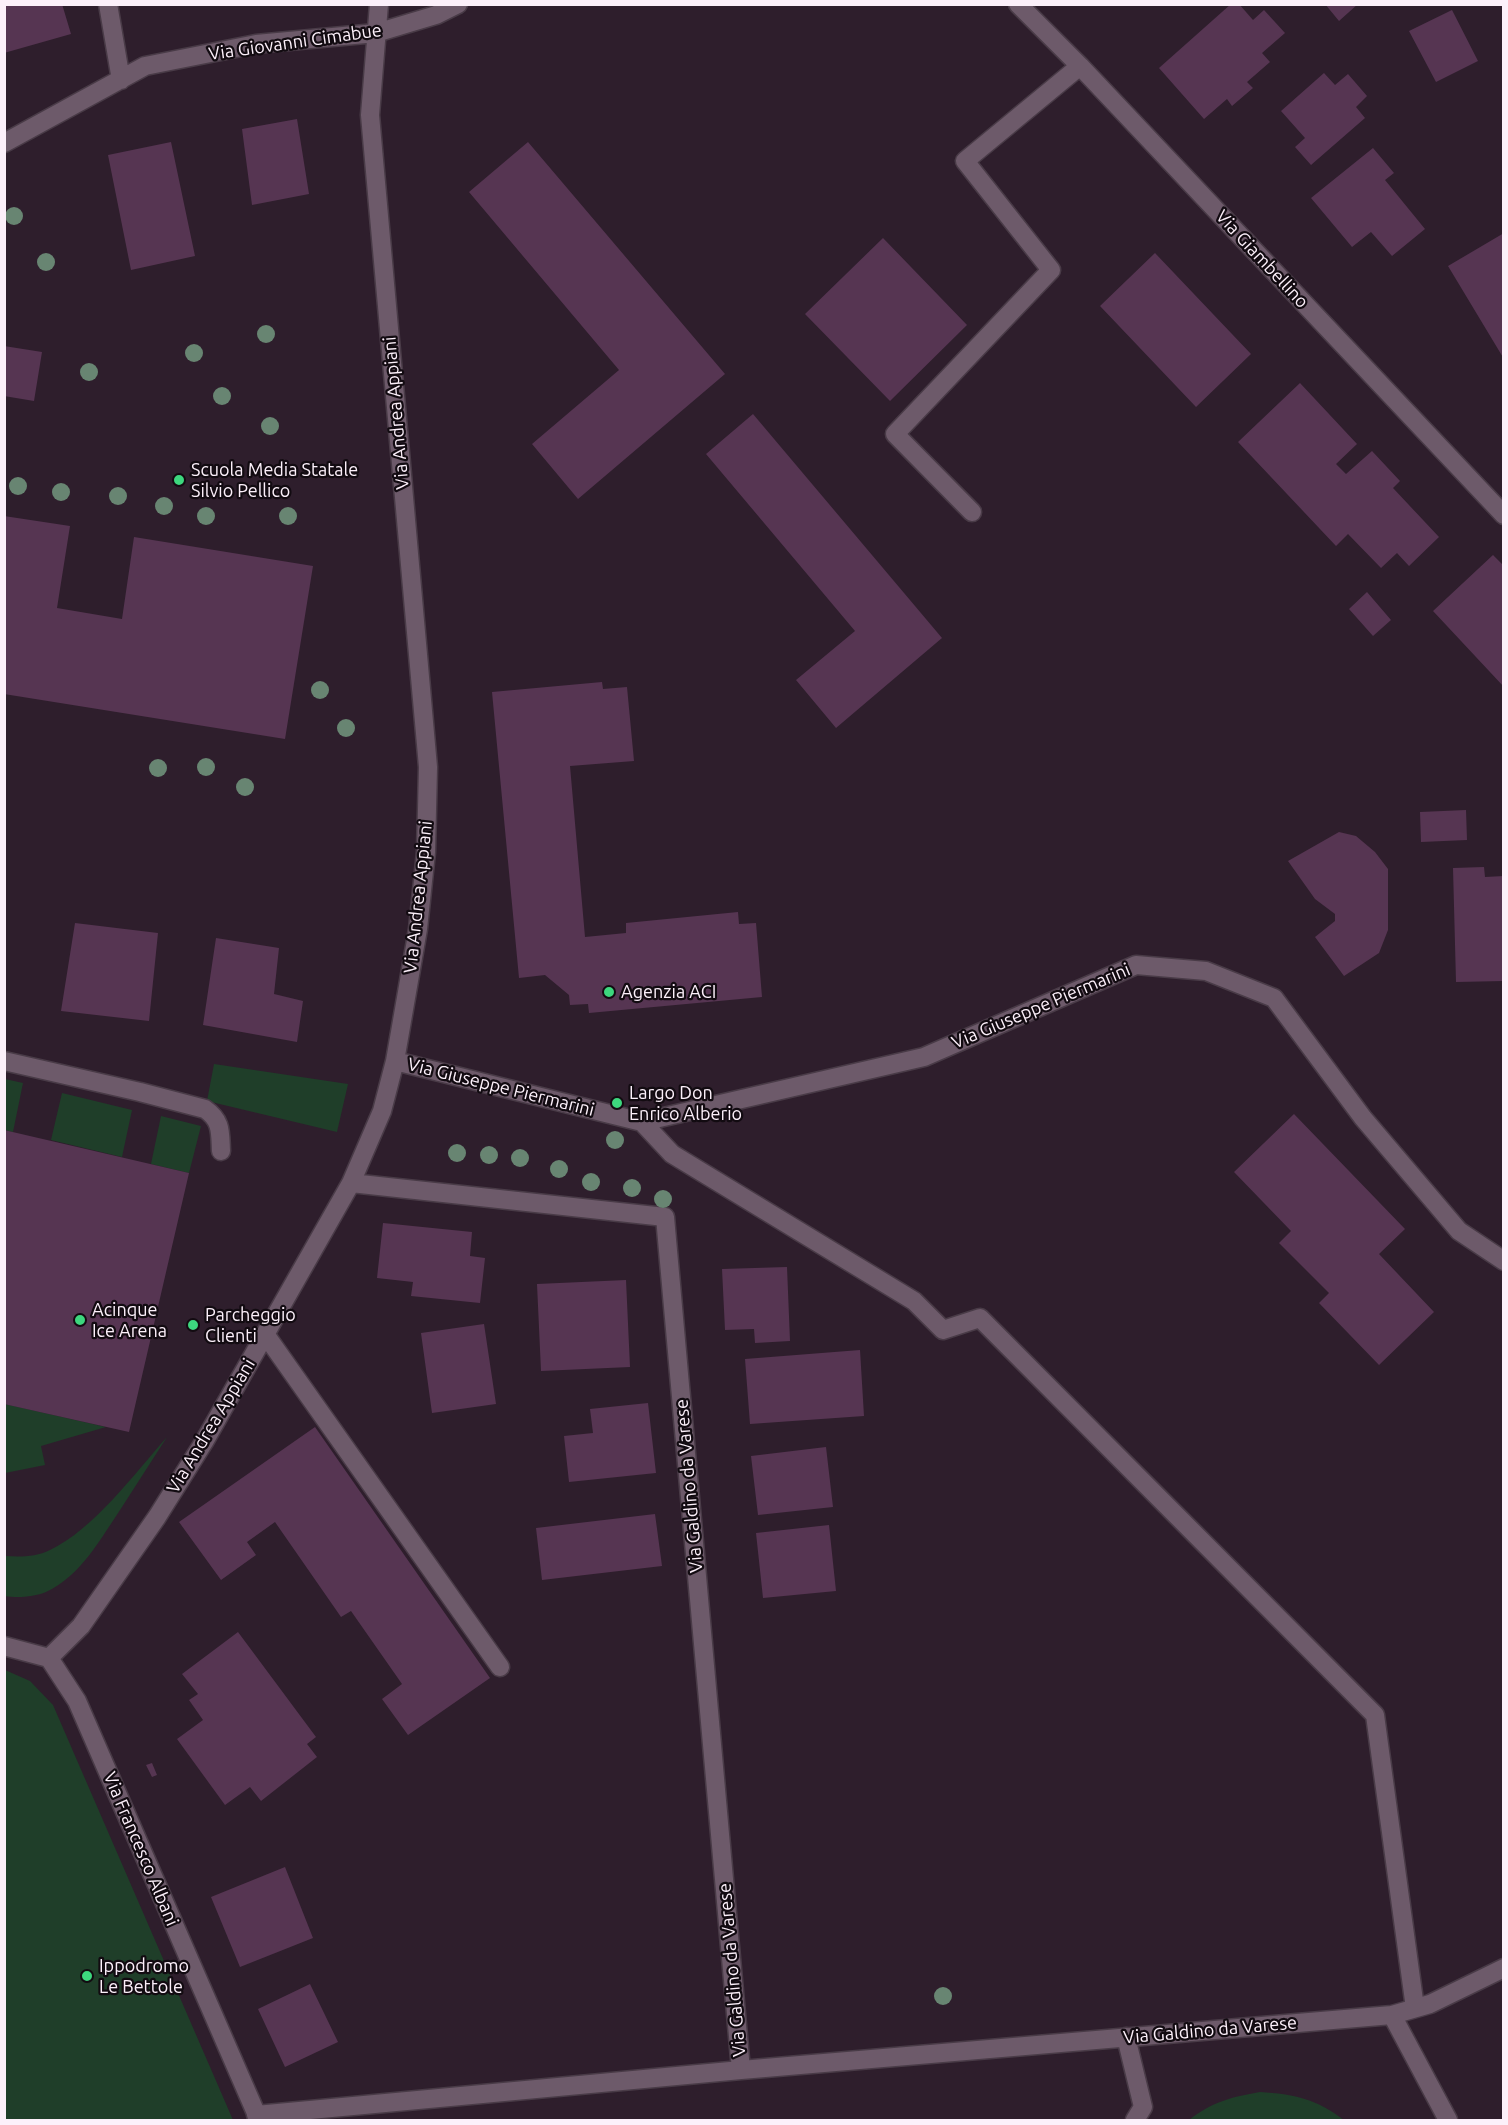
<!DOCTYPE html>
<html>
<head>
<meta charset="utf-8">
<style>
	body { margin:0 }
	#map { position:relative; width:1508px; height:2125px; overflow:hidden; background:#2e1e2c; font-family:Ubuntu,sans-serif }
	canvas { display:block }
	.frame { position:absolute; inset:0; border:6px solid #fcf0fa; pointer-events:none }
</style>
</head>
<body>
<div id="map">
<canvas width="1508" height="2125"></canvas>
<div class="frame"></div>
</div>
<script>
const ctx = document.querySelector('canvas').getContext('2d');
ctx.lineJoin = 'round';
function fill(path, color) { ctx.fillStyle = color; ctx.fill(path, 'evenodd'); }
function stroke(path, color, width, dash) { ctx.strokeStyle = color; ctx.lineWidth = width; ctx.lineCap = dash ? 'butt' : 'round'; ctx.setLineDash(dash || []); ctx.stroke(path); }
function drawText(font, color, halo, rows, align = 'center') {
  ctx.font = font + ' Ubuntu,sans-serif'; ctx.lineWidth = 4.5; ctx.setLineDash([]); ctx.textBaseline = 'middle'; ctx.strokeStyle = halo; ctx.fillStyle = color; for (const [text, x, y, turn = 0] of rows) {
    ctx.save(); ctx.translate(x, y); ctx.rotate((+turn || 0) * Math.PI / 180); ctx.textAlign = isNaN(turn) ? turn : align; if (halo) ctx.strokeText(text, 0, 0); ctx.fillText(text, 0, 0); ctx.restore();
  }
}
fill(new Path2D(`
	M214 1064 348 1084 337 1132 207 1101Z
	M5 1079 23 1083 13 1132 5 1130Z
	M62 1093 132 1110 122 1157 51 1140Z
	M161 1116 201 1126 189 1173 151 1164Z
	M5 1404 106 1427 41 1446 45 1465 5 1473Z
	M167 1437C152 1460 137 1484 122 1507 101 1538 81 1576 46 1592 34 1597 17 1598 5 1596V1556C20 1557 36 1557 50 1550 93 1530 136 1472 167 1437Z
	M5 1670 30 1681 53 1705 233 2120H5Z
	M1260 2092C1295 2094 1316 2099 1344 2120H1189C1212 2102 1231 2097 1260 2092Z`), '#1f3e29');
fill(new Path2D(`
	M4 4H62L71 34 4 53Z
	M1231 4H1239L1253 20 1264 10 1285 33 1262 53 1270 62 1247 82 1253 88 1232 106 1227 99 1204 119 1159 68Z
	M1325 4H1358L1339 21Z
	M1452 10 1478 61 1436 82 1409 31Z
	M1324 73 1335 85 1348 74 1367 96 1356 107 1365 118 1311 165 1295 147 1305 138 1281 111Z
	M297 119 309 194 252 205 242 129Z
	M171 142 195 256 131 270 108 155Z
	M528 142 725 374 578 499 532 444 619 370 469 192Z
	M1373 148 1394 173 1385 180 1425 229 1392 256 1371 232 1352 247 1311 198Z
	M1504 233V359L1448 266Z
	M883 238 967 325 890 401 805 314Z
	M1155 253 1251 354 1196 407 1100 306Z
	M4 346 42 352 34 401 4 396Z
	M1300 383 1357 444 1336 464 1346 474 1372 451 1400 481 1393 488 1439 537 1409 566 1397 553 1381 568 1348 534 1336 546 1238 442Z
	M753 414 942 638 836 728 796 680 855 631 706 454Z
	M4 516 70 526 57 608 122 619 134 537 313 566 285 739 4 694Z
	M1493 555 1504 566V687L1433 611Z
	M1367 592 1391 620 1373 636 1349 609Z
	M602 682 603 689 627 687 634 761 570 766 585 937 626 933V923L738 912 739 924 756 923 762 997 589 1013 588 1004 570 1005 569 995 545 975 519 978 492 692Z
	M1466 810 1467 840 1421 842 1420 812Z
	M1339 832 1356 836 1375 852 1388 869V930L1379 953 1344 976 1315 937 1335 921V914L1315 899 1288 861Z
	M1484 867 1485 877 1504 876V981L1456 982 1453 868Z
	M75 923 158 933 149 1021 61 1011Z
	M216 938 279 948 274 994 303 1001 297 1042 203 1025Z
	M1294 1114 1405 1229 1379 1254 1434 1312 1379 1365 1319 1303 1329 1293 1279 1243 1291 1231 1234 1172Z
	M4 1130 189 1173 129 1432 4 1404Z
	M383 1223 472 1232 470 1256 485 1258 480 1303 411 1296 413 1282 377 1278Z
	M787 1267 790 1341 755 1343 754 1329 725 1330 722 1269Z
	M626 1280 630 1367 541 1371 537 1284Z
	M484 1324 496 1404 432 1413 421 1333Z
	M860 1350 864 1416 750 1424 745 1359Z
	M648 1403 656 1473 569 1482 564 1436 593 1433 590 1409Z
	M315 1427 490 1678 408 1735 382 1699 402 1684 351 1611 341 1617 275 1522 247 1542 256 1555 221 1580 179 1522Z
	M826 1447 833 1507 758 1515 751 1456Z
	M655 1514 662 1566 542 1580 536 1528Z
	M829 1525 836 1591 763 1598 756 1533Z
	M238 1632 316 1737 307 1744 317 1757 261 1801 250 1787 225 1805 177 1739 203 1720 189 1700 198 1694 182 1674Z
	M152 1763 157 1775 152 1777 146 1765Z
	M285 1867 313 1938 240 1967 211 1897Z
	M310 1984 338 2042 285 2067 258 2009Z`), '#563552');
const minor = new Path2D(`
	M108 4 121 80
	M1018 4 1080 66 1504 515
	M4 143 145 66 256 44 376 33 436 15 458 4
	M972 512 895 434 1051 270 965 161 1080 66
	M4 1061 140 1092 205 1109C222 1121 220 1132 221 1151
	M395 1061 642 1122 924 1057 1136 965 1206 971 1274 998 1363 1118 1459 1231 1504 1261
	M642 1122 672 1154 914 1301 943 1330 980 1318 1375 1715 1415 2008
	M351 1183 665 1217 741 2070
	M265 1334 500 1667
	M4 1646 49 1658 77 1701 259 2120
	M49 1658 81 1626 157 1517 204 1442 351 1183 382 1111 395 1061 418 929 426 852 428 767 370 115 379 4
	M1392 2015 1448 2120
	M1126 2037 1143 2107 1135 2120
	M256 2115 741 2070 1392 2015 1430 2004 1504 1968`);
stroke(minor, '#493b47', 21);
stroke(minor, '#6d5a6a', 18);
ctx.fillStyle = '#688572';
for (const [x, y] of [
	[14,216],
	[46,262],
	[266,334],
	[194,353],
	[89,372],
	[222,396],
	[270,426],
	[18,486],
	[61,492],
	[118,496],
	[164,506],
	[206,516],
	[288,516],
	[320,690],
	[346,728],
	[206,767],
	[158,768],
	[245,787],
	[615,1140],
	[457,1153],
	[489,1155],
	[520,1158],
	[559,1169],
	[591,1182],
	[632,1188],
	[663,1199],
	[943,1996]
]) { ctx.beginPath(); ctx.arc(x, y, 9, 0, 2 * Math.PI); ctx.fill(); }
for (const [x, y, r, color] of [
	[179,480,6,"#3dd77e"],
	[609,992,6,"#3dd77e"],
	[617,1103,6,"#3dd77e"],
	[80,1320,6,"#3dd77e"],
	[193,1325,6,"#3dd77e"],
	[87,1976,6,"#3dd77e"]
]) { const dot = new Path2D(); dot.arc(x, y, r, 0, 2 * Math.PI); ctx.fillStyle = color; ctx.fill(dot); stroke(dot, '#120b11', 2); }
drawText('18px', '#fcf0fa', '#120b11', [
	["Via Giovanni Cimabue",295,42,-8],
	["Via Giambellino",1262,259,47],
	["Via Andrea Appiani",396,413,-95],
	["Via Andrea Appiani",418,897,-84],
	["Via Giuseppe Piermarini",1041,1006,-23],
	["Via Giuseppe Piermarini",501,1087,14],
	["Via Andrea Appiani",211,1426,-59],
	["Via Galdino da Varese",689,1486,-95],
	["Via Francesco Albani",141,1849,67],
	["Via Galdino da Varese",732,1970,-95],
	["Via Galdino da Varese",1210,2030,-5]
]);
drawText('18px', '#fcf0fa', '#120b11', [
	["Scuola Media Statale",191,470],
	["Silvio Pellico",191,491],
	["Agenzia ACI",621,992],
	["Largo Don",629,1093],
	["Enrico Alberio",629,1114],
	["Acinque",92,1310],
	["Ice Arena",92,1331],
	["Parcheggio",205,1315],
	["Clienti",205,1336],
	["Ippodromo",99,1966],
	["Le Bettole",99,1987]
], 'left');
</script>
</body>
</html>
